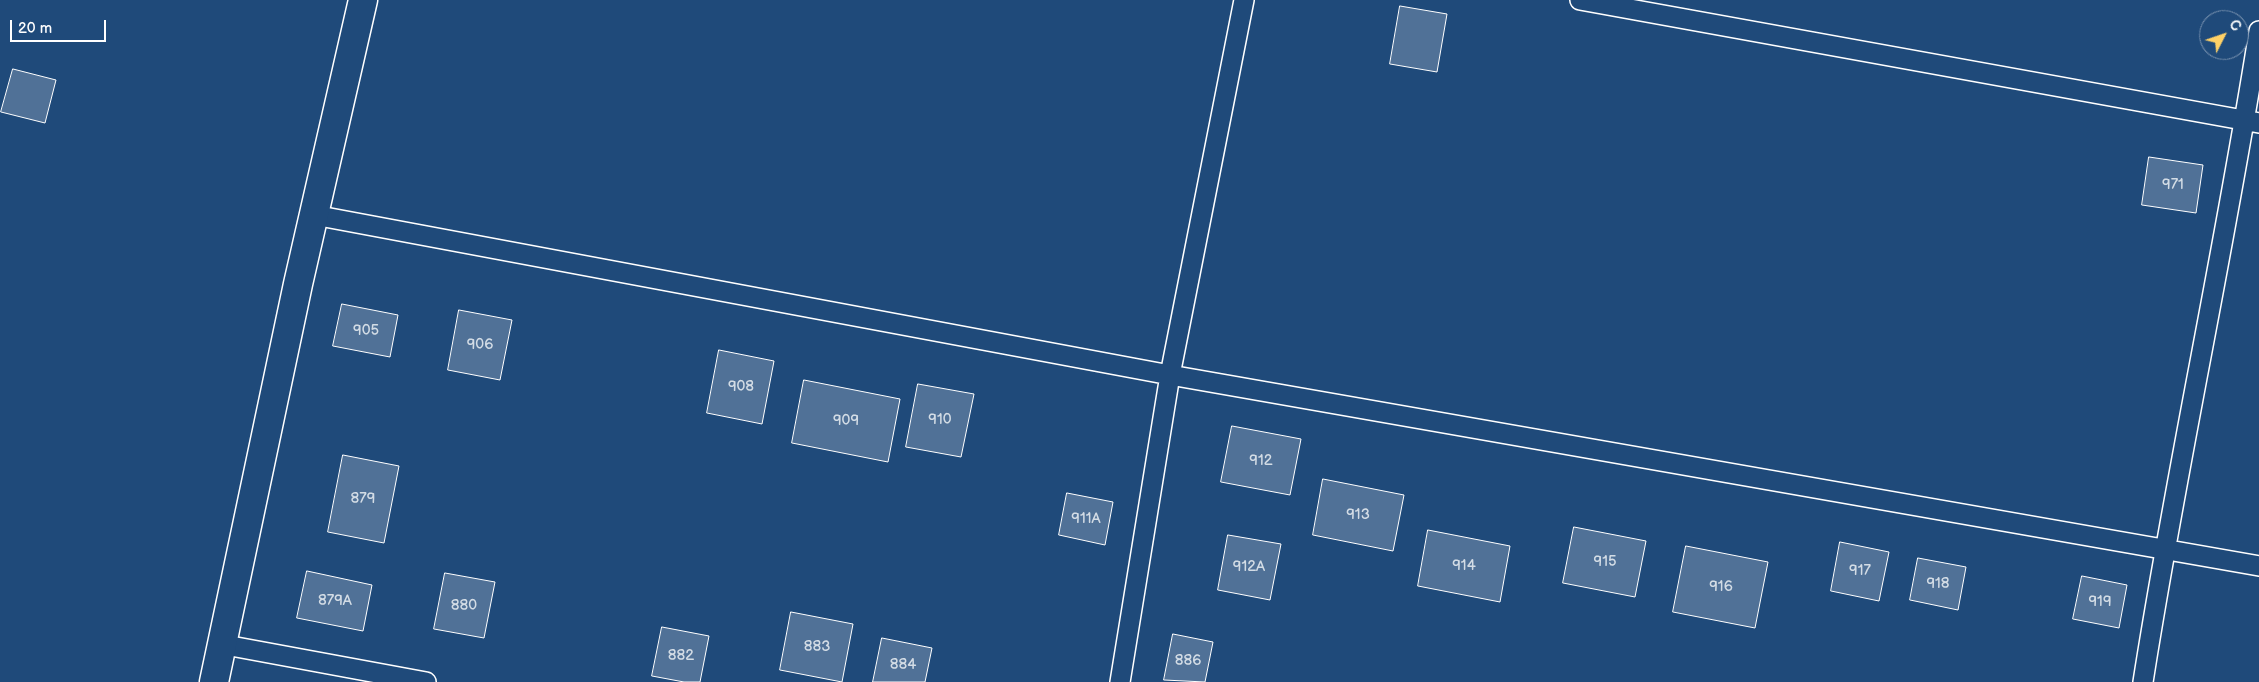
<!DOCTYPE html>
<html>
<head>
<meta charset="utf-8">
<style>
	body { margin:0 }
	#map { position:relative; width:2259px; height:682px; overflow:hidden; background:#1f4a7a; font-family:"Balsamiq Sans",sans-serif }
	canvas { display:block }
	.north { position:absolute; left:2199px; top:10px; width:50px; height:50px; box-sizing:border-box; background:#1f4a7a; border:1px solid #7992af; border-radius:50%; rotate:49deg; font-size:14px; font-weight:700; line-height:20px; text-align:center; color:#fff }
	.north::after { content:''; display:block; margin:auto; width:18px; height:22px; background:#ffd166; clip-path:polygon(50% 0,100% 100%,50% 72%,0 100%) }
	.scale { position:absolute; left:10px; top:20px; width:96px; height:22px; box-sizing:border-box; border:2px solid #fff; border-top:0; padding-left:6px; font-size:15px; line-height:18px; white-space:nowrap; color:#fff; -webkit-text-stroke:4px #1f4a7a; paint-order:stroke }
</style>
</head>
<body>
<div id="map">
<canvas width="2259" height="682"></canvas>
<div class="north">С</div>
<div class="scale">20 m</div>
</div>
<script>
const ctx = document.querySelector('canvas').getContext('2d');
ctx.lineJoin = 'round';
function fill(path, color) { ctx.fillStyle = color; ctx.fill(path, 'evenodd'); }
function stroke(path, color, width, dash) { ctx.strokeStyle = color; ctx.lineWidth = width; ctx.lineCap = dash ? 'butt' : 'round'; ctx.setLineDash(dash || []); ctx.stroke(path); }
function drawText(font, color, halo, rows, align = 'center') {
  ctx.font = font + ' "Balsamiq Sans",sans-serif'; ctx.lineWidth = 4; ctx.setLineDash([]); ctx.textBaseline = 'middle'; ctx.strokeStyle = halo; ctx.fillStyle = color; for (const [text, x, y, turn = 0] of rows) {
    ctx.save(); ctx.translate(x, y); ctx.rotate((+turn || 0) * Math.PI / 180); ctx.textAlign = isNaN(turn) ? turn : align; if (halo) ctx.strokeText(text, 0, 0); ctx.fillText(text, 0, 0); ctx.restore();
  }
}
const building = new Path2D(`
	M1400 6 1447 14 1437 72 1390 64Z
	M13 69 56 80 45 123 1 112Z
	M2149 157 2203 165 2196 213 2142 205Z
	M342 304 398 315 390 357 333 346Z
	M459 310 512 320 500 380 448 370Z
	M719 350 774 361 762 424 707 413Z
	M804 380 900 399 888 462 792 443Z
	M918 384 974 394 961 457 906 447Z
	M1232 426 1301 439 1290 495 1221 482Z
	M343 455 399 466 384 543 328 532Z
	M1323 479 1404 495 1393 551 1313 535Z
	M1067 493 1113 502 1105 545 1059 535Z
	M1574 527 1646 541 1635 597 1563 583Z
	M1428 530 1510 546 1500 602 1418 586Z
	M1228 535 1281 544 1270 600 1218 590Z
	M1840 542 1889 552 1879 601 1831 591Z
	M1686 546 1768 562 1755 628 1673 612Z
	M1918 558 1966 567 1958 610 1910 600Z
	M307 571 372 585 363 631 297 618Z
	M445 573 495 582 484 638 434 629Z
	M2082 576 2127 585 2119 628 2073 619Z
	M791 612 853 624 842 682 780 670Z
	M662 627 709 636 700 682H684L652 676Z
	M1173 634 1213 642 1205 682 1164 680Z
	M882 638 932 648 925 682H873Z`);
fill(building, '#507197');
stroke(building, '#fff', 1);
const lane = new Path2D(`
	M1580 0 2259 123
	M314 215 1170 375 2259 566
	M220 644 426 682
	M1120 682 1170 375 1244 0
	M2143 682C2177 464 2225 249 2259 31`);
const street = new Path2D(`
	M214 682 298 284 363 0`);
stroke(lane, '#fff', 22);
stroke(street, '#fff', 31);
stroke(lane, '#1f4a7a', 19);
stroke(street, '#1f4a7a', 28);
drawText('15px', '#d3dce5', null, [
	["971",2173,185],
	["905",366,331],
	["906",480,345],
	["908",741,387],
	["910",940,420],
	["909",846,421],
	["912",1261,461],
	["879",363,499],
	["913",1358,515],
	["911А",1086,519],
	["915",1605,562],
	["914",1464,566],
	["912А",1249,567],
	["917",1860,571],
	["918",1938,584],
	["916",1721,587],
	["879А",335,601],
	["919",2100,602],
	["880",464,606],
	["883",817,647],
	["882",681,656],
	["886",1188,661],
	["884",903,665]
]);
</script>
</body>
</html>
